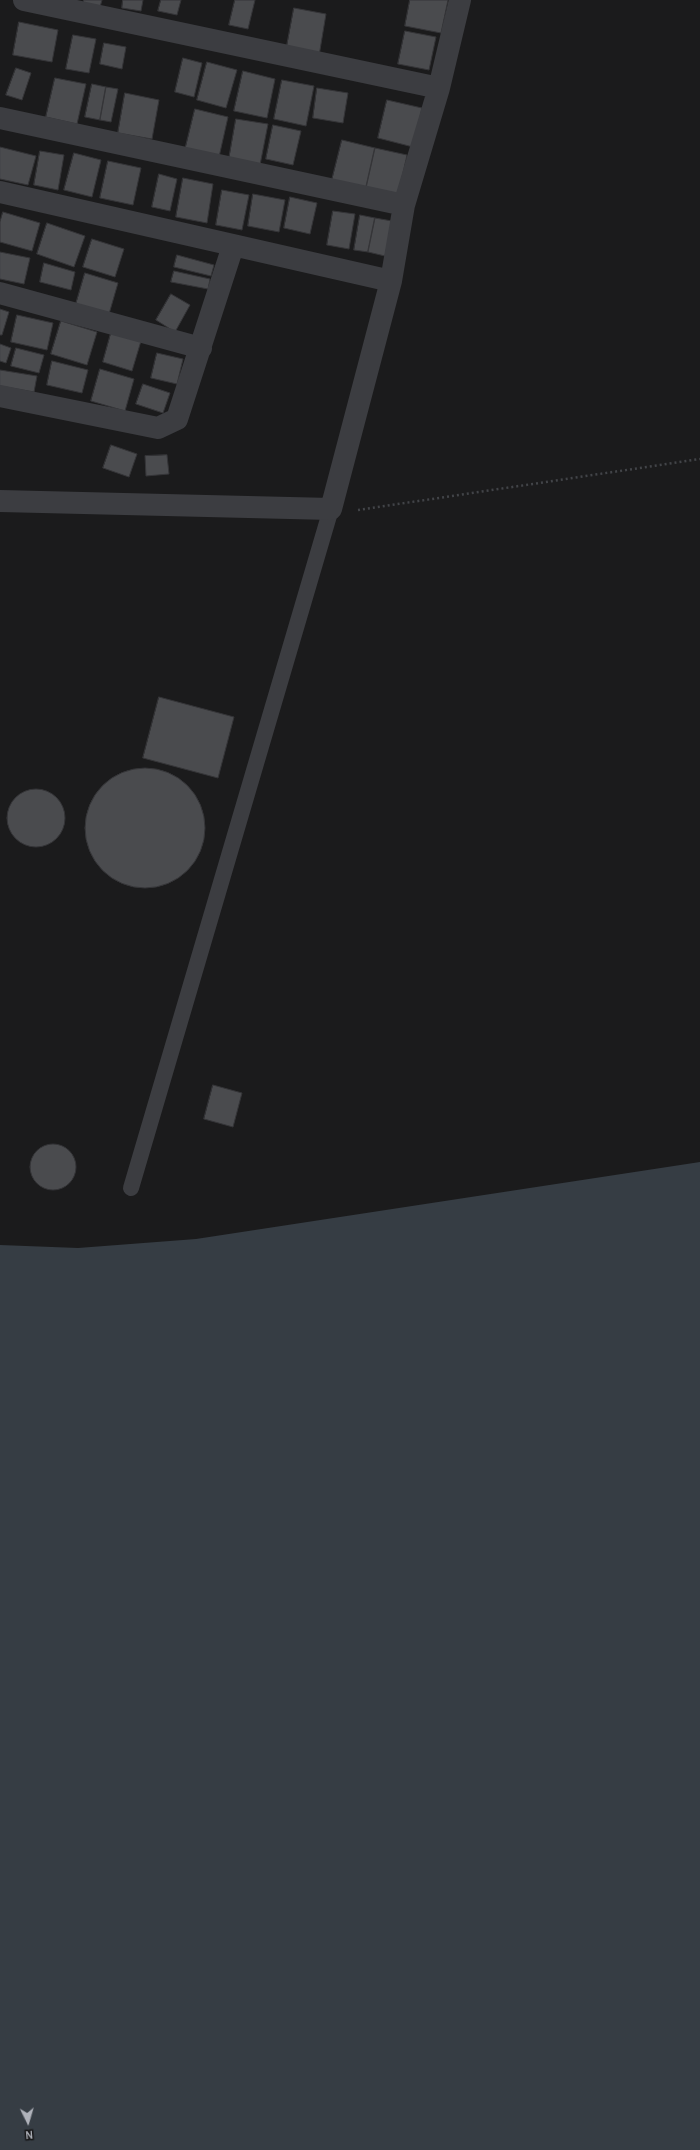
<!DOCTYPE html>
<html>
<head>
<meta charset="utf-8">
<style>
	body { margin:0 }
	#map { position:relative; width:700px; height:2150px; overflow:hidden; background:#1b1b1c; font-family:Karla,sans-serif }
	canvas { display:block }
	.north { position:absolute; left:8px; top:2102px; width:40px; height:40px; -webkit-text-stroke:3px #161617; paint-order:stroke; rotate:175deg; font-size:11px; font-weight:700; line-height:16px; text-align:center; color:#afb2ba }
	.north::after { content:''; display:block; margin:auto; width:14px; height:18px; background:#afb2ba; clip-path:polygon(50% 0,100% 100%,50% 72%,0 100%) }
</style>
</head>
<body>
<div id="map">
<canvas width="700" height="2150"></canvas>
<div class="north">N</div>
</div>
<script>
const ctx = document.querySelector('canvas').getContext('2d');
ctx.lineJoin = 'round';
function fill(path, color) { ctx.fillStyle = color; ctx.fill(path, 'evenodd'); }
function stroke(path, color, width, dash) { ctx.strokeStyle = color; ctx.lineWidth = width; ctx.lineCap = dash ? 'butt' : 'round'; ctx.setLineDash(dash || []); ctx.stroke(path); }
fill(new Path2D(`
	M700 1162V2150H0V1245L78 1248 196 1239Z`), '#363d44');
const building = new Path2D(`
	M84 0H102L100 7 83 3Z
	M123 0H143L141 11 122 8Z
	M161 0H181L177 15 158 11Z
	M235 0H255L248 29 229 25Z
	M410 0H448L441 33 405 26Z
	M294 8 326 14 319 56 286 51Z
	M19 22 58 30 52 62 13 55Z
	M405 31 436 37 429 70 398 64Z
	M73 35 96 39 89 73 66 69Z
	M104 43 126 47 122 69 100 64Z
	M183 58 202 63 194 97 175 92Z
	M207 62 237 70 226 108 197 100Z
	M16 68 31 73 22 100 6 95Z
	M243 71 275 79 267 118 234 111Z
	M55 78 86 84 77 124 46 117Z
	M282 80 314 86 306 126 274 119Z
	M92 84 106 87 100 120 85 117Z
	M106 87 118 89 111 122 100 120Z
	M317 88 348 93 343 123 313 118Z
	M125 93 159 100 152 139 118 133Z
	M387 100 422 108 413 147 378 138Z
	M195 109 228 117 219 157 185 150Z
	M236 119 268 124 260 165 229 159Z
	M273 125 301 131 293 165 266 159Z
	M342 140 375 148 366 188 332 180Z
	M0 147 36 156 28 185 0 179Z
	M375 148 407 155 398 195 366 188Z
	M40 151 64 155 58 190 34 185Z
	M74 153 101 160 92 197 64 190Z
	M108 161 141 168 133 205 100 198Z
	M159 174 177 179 170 211 152 207Z
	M183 178 213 184 207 223 176 217Z
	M222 190 249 195 242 230 216 225Z
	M253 194 285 200 279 232 248 226Z
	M290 197 317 203 310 234 284 228Z
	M333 211 355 214 349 249 327 245Z
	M3 212 40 223 32 251 0 242V222Z
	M360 215 375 218 368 252 354 250Z
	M375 218 392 221 385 256 368 252Z
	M47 223 85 236 74 267 37 254Z
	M92 239 124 249 115 277 83 267Z
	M0 252 30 258 24 284 0 279Z
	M177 255 214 265 211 276 174 267Z
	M44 263 75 272 71 290 40 282Z
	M174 271 210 279 208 289 171 282Z
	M85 273 118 283 109 314 76 304Z
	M171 294 190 305 175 332 156 320Z
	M0 309 9 312 2 335H0Z
	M17 315 53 323 47 350 11 342Z
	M61 321 97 332 87 365 51 354Z
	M111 333 141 341 132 371 103 362Z
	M0 344 11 348 6 363 0 361Z
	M16 348 44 355 39 373 11 366Z
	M157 353 183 359 177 384 151 378Z
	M52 361 88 370 82 393 47 385Z
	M100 369 134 379 125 411 91 401Z
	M0 370 37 376 34 392 0 386Z
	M143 384 170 393 163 413 136 404Z
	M111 445 137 454 129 477 103 468Z
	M167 455 169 474 146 476 145 456Z
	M159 697 234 717 218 778 143 758Z
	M85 828a60 60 0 1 1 120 0a60 60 0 1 1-120 0Z
	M7 818a29 29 0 1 1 58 0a29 29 0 1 1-58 0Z
	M213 1085 242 1093 233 1127 204 1119Z
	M30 1167a23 23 0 1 1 46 0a23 23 0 1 1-46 0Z`);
fill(building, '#4a4b4e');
stroke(building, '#353538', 1);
stroke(new Path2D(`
	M358 510 700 459`), '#424448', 2.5, [2, 3]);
stroke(new Path2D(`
	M131 1188 331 509`), '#3c3d41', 16);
stroke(new Path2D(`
	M24 0 439 88
	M0 118 404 205
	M0 192 391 281
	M0 293 201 348
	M0 396 158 428 177 419 233 246
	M0 501 331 509 391 281 404 205 439 88 460 0`), '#3c3d41', 22);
</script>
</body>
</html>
